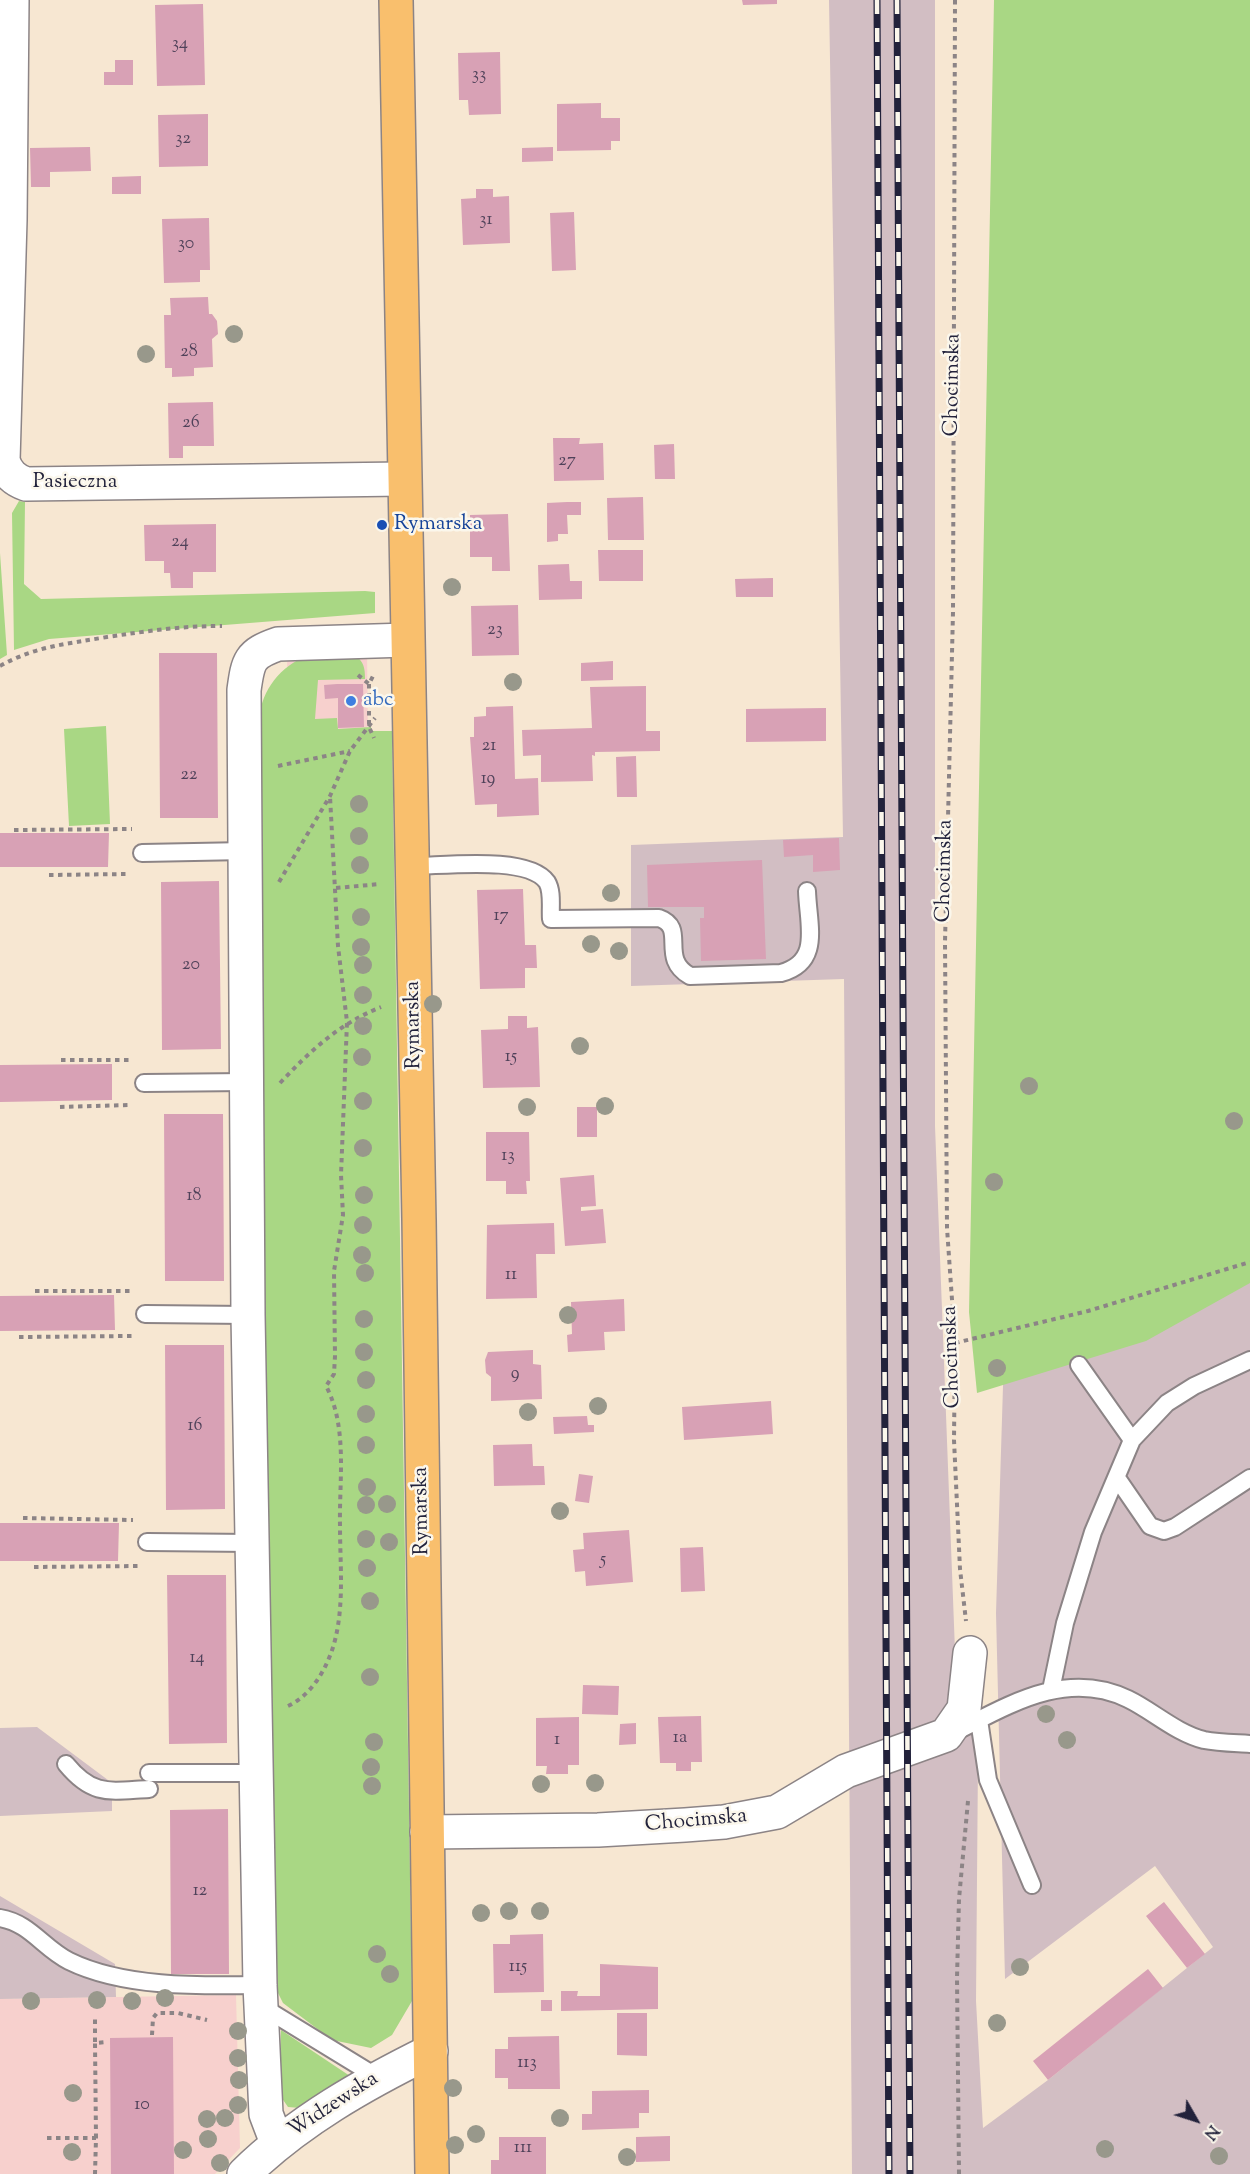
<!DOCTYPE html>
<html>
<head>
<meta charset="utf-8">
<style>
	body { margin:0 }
	#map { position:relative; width:1250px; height:2174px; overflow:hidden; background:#f7e7d2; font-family:"Sorts Mill Goudy",serif }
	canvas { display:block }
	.north { position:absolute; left:1166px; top:2090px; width:60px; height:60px; -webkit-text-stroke:4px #fbf7ec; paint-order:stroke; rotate:129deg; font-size:16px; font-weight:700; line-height:24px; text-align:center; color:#22223b }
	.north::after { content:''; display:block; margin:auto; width:21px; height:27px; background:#22223b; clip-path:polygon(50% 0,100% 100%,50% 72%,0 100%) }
</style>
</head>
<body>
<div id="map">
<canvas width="1250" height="2174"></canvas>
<div class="north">N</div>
</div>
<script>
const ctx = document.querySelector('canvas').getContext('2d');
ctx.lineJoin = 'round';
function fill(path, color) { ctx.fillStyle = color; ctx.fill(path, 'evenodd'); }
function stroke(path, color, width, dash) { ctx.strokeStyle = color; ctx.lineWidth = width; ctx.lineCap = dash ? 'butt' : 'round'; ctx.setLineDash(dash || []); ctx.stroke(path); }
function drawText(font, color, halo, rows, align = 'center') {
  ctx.font = font + ' "Sorts Mill Goudy",serif'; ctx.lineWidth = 5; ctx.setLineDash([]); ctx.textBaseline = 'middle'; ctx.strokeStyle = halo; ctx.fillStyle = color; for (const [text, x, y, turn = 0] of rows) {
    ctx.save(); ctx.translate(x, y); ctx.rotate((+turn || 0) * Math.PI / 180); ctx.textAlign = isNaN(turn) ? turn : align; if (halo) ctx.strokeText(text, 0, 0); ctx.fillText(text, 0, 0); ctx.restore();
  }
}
fill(new Path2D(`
	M367 651 368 736 288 737 287 652Z
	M236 1995 240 2148 215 2174H0V1999Z`), '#f7d0cd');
fill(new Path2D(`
	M829 0H935V1126L955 1651 978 1758 976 2001 983 2128 1048 2080 1213 1947 1155 1866 1005 1979 996 1613 1004 1354 1250 1281V2174H852L844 979 631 986V845L843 837Z
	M37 1727 112 1783V1811L0 1816V1728Z
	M0 1896 115 1964 116 1997 0 1999Z`), '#d2bec3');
fill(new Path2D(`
	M994 0H1250V1283L1146 1341 977 1393 969 1312Z
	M19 501 25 502 24 584 41 599 365 591 375 592V613L49 639 14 650 12 513Z
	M0 553 7 655 0 659Z
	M308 655H355C364 662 365 668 365 679L318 680 315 719 337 718 338 729 371 727V731H392L412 2001 392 2035 371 2048 332 2040 283 2003 270 1977 259 719C262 689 280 667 308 655Z
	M106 726 110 824 69 826 64 729Z
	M281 2030 350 2076 300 2108 288 2107 279 2094Z`), '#a9d784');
fill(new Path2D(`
	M742 0H777V4L743 5Z
	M203 4 205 85 157 86 155 5Z
	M500 52 501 114 469 115 468 100H459L458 53Z
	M115 60H133V85H104V72H115Z
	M601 103V118H620V141H611V150L557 151V104Z
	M208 114V166L159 167 158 115Z
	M90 147 91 171 50 172V187H31L30 148Z
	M553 147V161L522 162V148Z
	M141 176V194H112V177Z
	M476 189H493V197L509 196 510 243 463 245 461 199 476 198Z
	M574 212 576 270 552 271 550 213Z
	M209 218 210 270H200V282L164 283 162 219Z
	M208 297 209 314H212L217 321 218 334 212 339 213 367 194 368V376L172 377V368H165L164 315H171L170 298Z
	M213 402 214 446H183V458H169L168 403Z
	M553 438H580L579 444 603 443 604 480 554 481Z
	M674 444 675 479H655L654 445Z
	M643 497 644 540H608L607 498Z
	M567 502H581V515H567L568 534H558V541L547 542V503Z
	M508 514 510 571H492V557H470V515Z
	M216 524V572H193V588H171L170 573H164V561H145L144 525Z
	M598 550H643V581H599Z
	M569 564 570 581H582V599L539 600 538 565Z
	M773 578V597H736L735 579Z
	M518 605 519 655 472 656 471 606Z
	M159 653H217L218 818H160Z
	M613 661V680L581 681V663Z
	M337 684H363L364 727 338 728V698L325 699 324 685Z
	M646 686V731H660V751L595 752V756L592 755 593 781 541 782V755L523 756 522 730 592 728 590 687Z
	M513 706 515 779 538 778 539 815 497 817V804L475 805 470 737H474V717L486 716V707Z
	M826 708V741L746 742V709Z
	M636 756 637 797H617L616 757Z
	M0 833H109L108 867H0Z
	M839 838 840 870 813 872V855L784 857 783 840Z
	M762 860 766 959 701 961 700 918H704V907H648L647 865Z
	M219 881 221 1049 162 1050 161 882Z
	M523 889 525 945H536L537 968H525V988L480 989 477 890Z
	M508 1016H527V1028L538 1027 540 1087 483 1088 481 1030 508 1029Z
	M112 1064V1100L0 1102V1065Z
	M577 1107H597V1137H577Z
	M164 1114H223L224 1281H165Z
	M486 1132H529L530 1181H526L527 1194H506V1181H486Z
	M594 1175 596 1206 581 1207V1211L603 1209 606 1243 565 1246 560 1178Z
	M554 1223 555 1254H536L537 1298 486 1299 487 1225Z
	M114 1295 115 1330 0 1331V1296Z
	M624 1299 625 1331 604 1332 605 1350 568 1352 567 1335 572 1334 571 1302Z
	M165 1345H224L225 1509 166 1510Z
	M533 1350V1364L541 1365 542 1399 491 1401V1377L486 1373 485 1360 488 1352Z
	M771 1401 773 1434 684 1440 682 1407Z
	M587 1416 588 1425H594V1432L554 1434 553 1417Z
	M532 1444 533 1466H544L545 1485 494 1486 493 1445Z
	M579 1474 593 1476 589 1503 575 1501Z
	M0 1523H119L118 1561H0Z
	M629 1530 633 1582 586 1586 585 1571 575 1572 573 1550 584 1549 583 1533Z
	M703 1547 705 1591 681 1592 680 1548Z
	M167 1575H226L227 1743 169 1744Z
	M583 1685 619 1686 618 1715 582 1714Z
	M701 1716 702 1762H691V1771H676V1763H660L658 1717Z
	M579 1717V1765H568V1774H546L547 1766H536V1718Z
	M636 1723V1744L619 1745 620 1724Z
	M228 1809 229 1974H171L170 1810Z
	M1164 1902 1205 1954 1187 1968 1146 1916Z
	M543 1934 544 1992 494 1993 493 1944H510V1935Z
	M600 1964 658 1967V2009L561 2011V1991H578L577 1996H600Z
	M1148 1969 1163 1988 1048 2080 1033 2061Z
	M541 2000H552V2011H541Z
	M617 2013H647V2056L617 2055Z
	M559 2036 560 2089H508V2078H495V2049H508V2037Z
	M173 2037 174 2174H111L110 2038Z
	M649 2090V2113H639V2128L582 2130V2114H592V2091Z
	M670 2136V2161L636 2162V2137Z
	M499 2137H546V2174H491V2160H499Z`), '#d8a1b5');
const service = new Path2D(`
	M142 853 246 851
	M412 866C443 866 528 855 547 882 553 892 550 908 551 919L659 918C688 928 658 958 690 976L781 973C822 962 808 925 807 891
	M144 1083 247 1082
	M145 1314 248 1315
	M1079 1365 1132 1440
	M1117 1478 1150 1526 1164 1531 1175 1527 1250 1478
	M147 1542 252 1543
	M1051 1690 1065 1623 1093 1532 1132 1440 1167 1403 1194 1386 1250 1360
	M979 1720 988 1780 1032 1885
	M955 1732C1009 1705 1066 1669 1128 1699 1153 1711 1176 1733 1204 1740 1219 1743 1235 1743 1250 1744
	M66 1764C93 1797 110 1791 149 1789
	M149 1773H256
	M0 1918C30 1923 43 1948 69 1961 124 1988 201 1986 260 1985
	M261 2006 377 2077`);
const minor = new Path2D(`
	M12 0 10 220 3 461C7 473 14 480 26 484L403 479
	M427 1832 598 1830 685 1825 724 1822 777 1812 846 1771 946 1735 964 1709 970 1653
	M277 2143 266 2114 260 1985 248 1315 244 690C248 661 249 654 278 644L407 640
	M244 2174C298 2121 364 2084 431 2051`);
const primary = new Path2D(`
	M396 0 419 1219 432 2174`);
stroke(service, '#8c8486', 20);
stroke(minor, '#8c8486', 36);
stroke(primary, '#8c8486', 36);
stroke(new Path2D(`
	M955 0 953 612 945 942 947 1228 955 1343 954 1440 960 1569 966 1621
	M0 666C36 646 67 644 107 637 148 631 180 626 222 626
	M358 675 369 684 374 674
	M369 684V727L374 738
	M278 766 350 751
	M14 830 132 829
	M49 875 127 874
	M279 882 330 796 350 751 375 718
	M336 888 380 884
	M61 1060H133
	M280 1083C311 1050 339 1024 381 1007
	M60 1107 130 1105
	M35 1291H133
	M19 1337 132 1336
	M955 1343 1088 1311 1250 1262
	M23 1518 133 1520
	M34 1567 138 1566
	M288 1706C314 1694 330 1663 336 1636 344 1600 340 1562 340 1526 339 1481 348 1427 326 1386L334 1374 335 1356 334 1271 343 1215 341 1175 347 1022 338 946 330 796
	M152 2035 153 2018 157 2013H178L207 2020
	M95 2042V2019
	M47 2138H96L95 2174
	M96 2138 95 2043 106 2042
	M959 2174 957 1978 959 1899 968 1801`), '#8c8486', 4, [4.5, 4.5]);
stroke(service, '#fff', 16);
stroke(minor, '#fff', 33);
stroke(primary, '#f9bf6d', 33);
const rail = new Path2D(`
	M877 0 889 2174
	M897 0 910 2174`);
stroke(rail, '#22223b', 7);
stroke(rail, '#fbf7ec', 4.5, [14]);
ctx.fillStyle = '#98988b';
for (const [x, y] of [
	[234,334],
	[146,354],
	[452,587],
	[513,682],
	[359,804],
	[359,836],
	[360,865],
	[611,893],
	[361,917],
	[591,944],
	[361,947],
	[619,951],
	[363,965],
	[363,995],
	[433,1004],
	[363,1026],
	[580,1046],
	[362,1057],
	[1029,1086],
	[363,1101],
	[605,1106],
	[527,1107],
	[1234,1121],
	[363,1148],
	[994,1182],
	[364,1195],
	[363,1225],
	[362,1255],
	[365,1273],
	[568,1315],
	[364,1319],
	[364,1352],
	[997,1368],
	[366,1380],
	[598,1406],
	[528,1412],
	[366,1414],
	[366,1445],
	[367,1487],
	[387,1504],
	[366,1505],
	[560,1511],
	[366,1539],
	[389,1542],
	[367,1568],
	[370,1601],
	[370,1677],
	[1046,1714],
	[1067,1740],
	[374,1742],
	[371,1767],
	[595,1783],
	[541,1784],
	[372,1786],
	[509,1911],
	[540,1911],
	[481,1913],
	[377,1954],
	[1020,1967],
	[390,1974],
	[165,1998],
	[97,2000],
	[31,2001],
	[132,2001],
	[997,2023],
	[238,2031],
	[238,2058],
	[239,2080],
	[453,2088],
	[73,2093],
	[238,2105],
	[225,2118],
	[560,2118],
	[207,2119],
	[476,2134],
	[208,2139],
	[455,2145],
	[1105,2149],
	[183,2150],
	[72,2152],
	[1219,2156],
	[627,2157],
	[220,2163]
]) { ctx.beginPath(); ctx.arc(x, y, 9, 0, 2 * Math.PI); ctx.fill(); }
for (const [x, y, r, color] of [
	[382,525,6,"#1a4fb4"],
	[351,701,6,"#3f7fe0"]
]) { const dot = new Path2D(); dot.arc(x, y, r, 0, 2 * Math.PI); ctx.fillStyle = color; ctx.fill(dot); stroke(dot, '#fbf7ec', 2); }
drawText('18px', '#50425a', null, [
	["34",180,45],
	["33",479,76],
	["32",183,140],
	["31",486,221],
	["30",186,245],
	["28",189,353],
	["26",191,424],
	["27",567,462],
	["24",180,543],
	["23",495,631],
	["21",489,747],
	["22",189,776],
	["19",488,780],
	["17",501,917],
	["20",191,966],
	["15",511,1058],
	["13",508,1157],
	["18",194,1197],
	["11",511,1276],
	["9",515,1375],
	["16",195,1427],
	["5",603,1561],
	["14",197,1659],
	["1a",680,1739],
	["1",557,1741],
	["12",200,1892],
	["115",518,1968],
	["113",527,2064],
	["10",142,2106],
	["111",523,2149]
]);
drawText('21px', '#22223b', '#fbf7ec', [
	["Chocimska",954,385,-89],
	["Pasieczna",75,483],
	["Chocimska",946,871,-89],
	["Rymarska",415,1025,-91],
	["Chocimska",953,1357,-92],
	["Rymarska",423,1511,-91],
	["Chocimska",696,1822,-5],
	["Widzewska",334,2106,-33]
]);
drawText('21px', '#164399', '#fbf7ec', [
	["Rymarska",394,525]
], 'left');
drawText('21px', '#366cbe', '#fbf7ec', [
	["abc",363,701]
], 'left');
</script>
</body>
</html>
